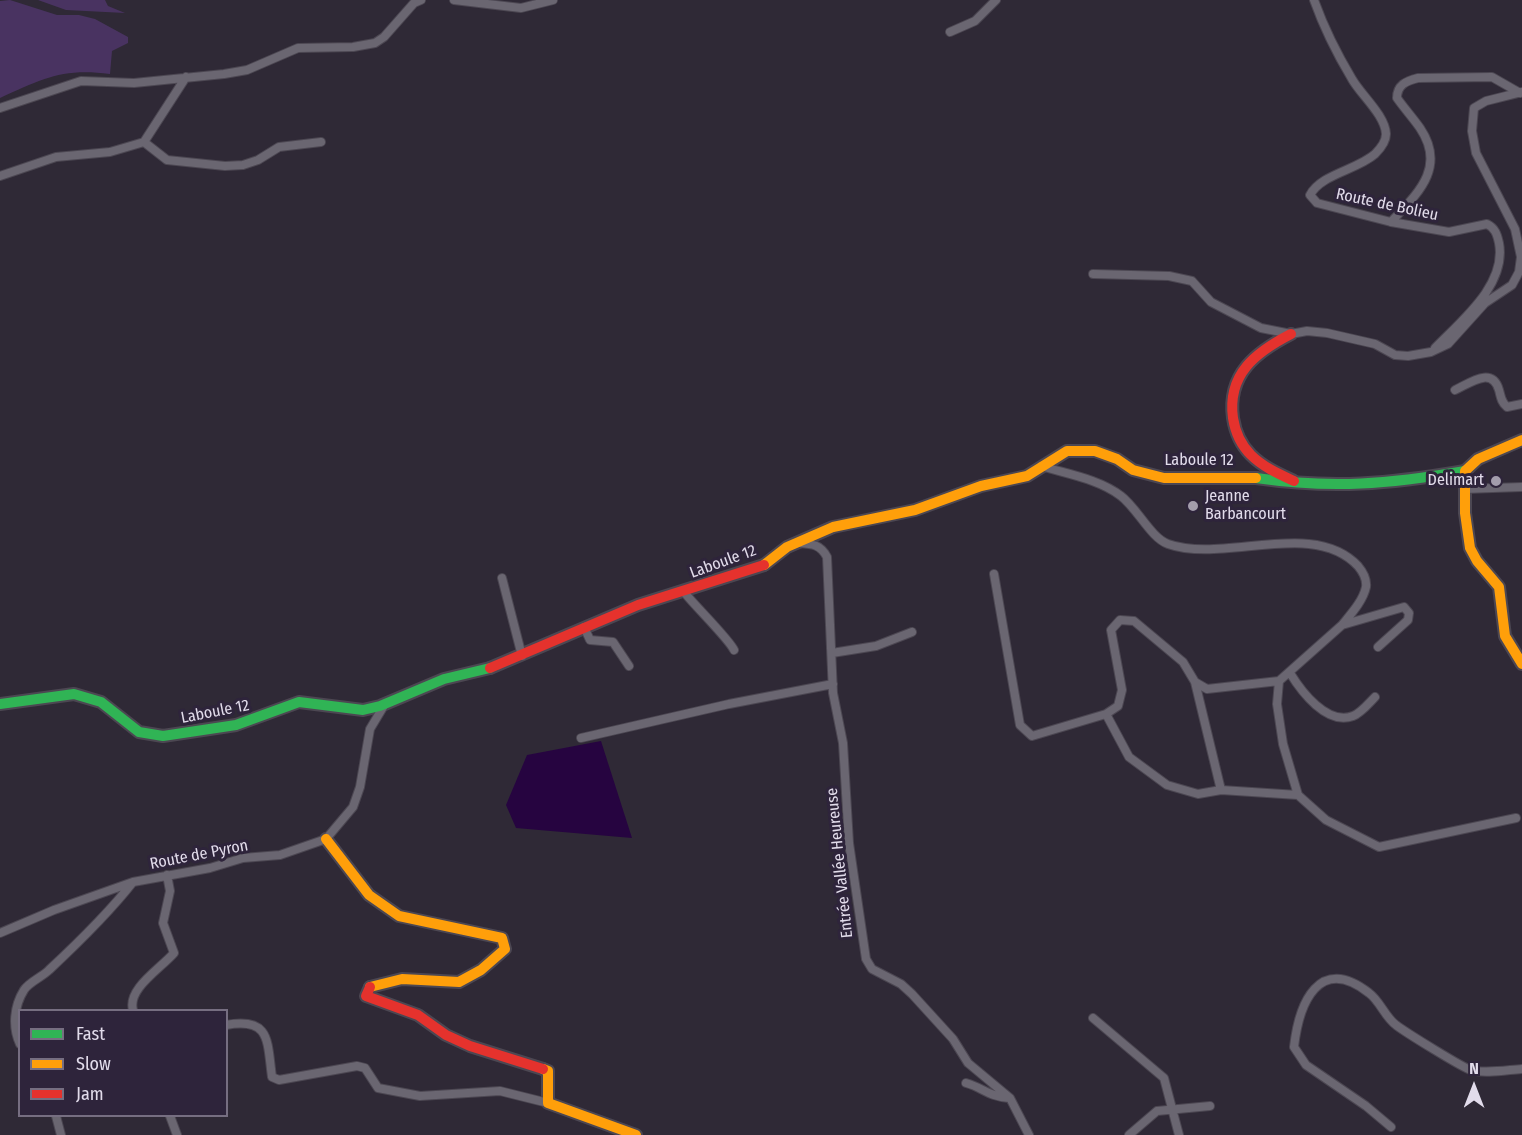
<!DOCTYPE html>
<html>
<head>
<meta charset="utf-8">
<style>
	body { margin:0 }
	#map { position:relative; width:1522px; height:1135px; overflow:hidden; background:#2f2936; font-family:"Fira Sans Condensed",sans-serif }
	canvas { display:block }
	.legend { position:absolute; left:18px; top:1009px; width:210px; height:108px; box-sizing:border-box; background:#2e243b; border:2px solid #766e81; margin:0; padding:8px 10px; list-style:none; font-size:18px; color:#e2dceb }
	.legend li { display:flex; align-items:center; gap:12px; height:30px }
	.legend b { width:30px; border:2px solid #766e81 }
	.north { position:absolute; left:1444px; top:1057px; width:60px; height:60px; -webkit-text-stroke:4px #2e243b; paint-order:stroke; rotate:0deg; font-size:16px; font-weight:700; line-height:24px; text-align:center; color:#e2dceb }
	.north::after { content:''; display:block; margin:auto; width:21px; height:27px; background:#e2dceb; clip-path:polygon(50% 0,100% 100%,50% 72%,0 100%) }
</style>
</head>
<body>
<div id="map">
<canvas width="1522" height="1135"></canvas>
<ul class="legend">
<li><b style="height:8px;background:#30b455"></b>Fast</li>
<li><b style="height:8px;background:#ff9f0a"></b>Slow</li>
<li><b style="height:8px;background:#e5322d"></b>Jam</li>
</ul>
<div class="north">N</div>
</div>
<script>
const ctx = document.querySelector('canvas').getContext('2d');
ctx.lineJoin = 'round';
function fill(path, color) { ctx.fillStyle = color; ctx.fill(path, 'evenodd'); }
function stroke(path, color, width, dash) { ctx.strokeStyle = color; ctx.lineWidth = width; ctx.lineCap = dash ? 'butt' : 'round'; ctx.setLineDash(dash || []); ctx.stroke(path); }
function drawText(font, color, halo, rows, align = 'center') {
  ctx.font = font + ' "Fira Sans Condensed",sans-serif'; ctx.lineWidth = 6; ctx.setLineDash([]); ctx.textBaseline = 'middle'; ctx.strokeStyle = halo; ctx.fillStyle = color; for (const [text, x, y, turn = 0] of rows) {
    ctx.save(); ctx.translate(x, y); ctx.rotate((+turn || 0) * Math.PI / 180); ctx.textAlign = isNaN(turn) ? turn : align; if (halo) ctx.strokeText(text, 0, 0); ctx.fillText(text, 0, 0); ctx.restore();
  }
}
fill(new Path2D(`
	M10 0 57 15H79L95 19 128 37V43L112 51 110 74C61 68 43 79 0 98V1Z
	M38 0H105L108 6 125 13 66 10Z`), '#493361');
fill(new Path2D(`
	M601 741 632 838 516 828 506 805 527 755Z`), '#260440');
const street = new Path2D(`
	M454 0 521 8 553 0
	M1314 0C1324 28 1337 54 1352 79 1361 95 1385 115 1386 134 1386 142 1380 149 1375 154 1357 170 1321 174 1310 195L1317 203 1391 222 1449 232 1487 224C1495 228 1497 234 1499 243 1507 285 1461 321 1435 348
	M950 32 975 21 996 0
	M0 108 81 81 134 83 224 74 247 70 298 48 353 47 375 43 384 37 414 3 421 0
	M144 142 167 160 225 166 243 165 258 160 279 147 321 142
	M0 176 56 157 110 152 144 142 186 77
	M1391 222C1417 194 1447 168 1420 128 1413 118 1404 108 1397 98 1397 85 1406 81 1418 78L1492 77 1520 93
	M1093 274 1169 276 1192 281 1211 302 1261 328 1291 334 1307 331 1327 333 1375 344 1395 355 1408 356 1431 352 1448 344 1485 303 1512 285 1519 272 1521 257 1515 229 1476 153 1472 131 1474 108 1486 101 1522 92
	M1455 390C1470 383 1492 366 1499 390 1501 397 1501 402 1507 407L1522 404
	M1041 466C1067 474 1099 479 1121 496 1137 508 1151 538 1168 544 1224 564 1313 518 1358 566 1363 572 1367 579 1366 587 1363 601 1351 614 1342 625
	M1464 489 1522 487
	M798 543C812 544 820 544 827 557L833 693 843 743 849 843 866 959 872 969 901 984 912 994 953 1039 968 1063 1010 1098 1029 1135
	M994 574 1020 725 1032 736 1106 714 1118 706 1122 690 1111 630 1120 620 1134 621 1183 662 1195 682 1221 790
	M502 578 522 656
	M684 592C694 605 729 639 734 650
	M584 627 590 640 613 642 629 666
	M832 653 876 646 912 632
	M1290 673C1301 691 1327 726 1353 716 1361 713 1369 703 1375 697
	M1279 681 1277 704 1283 744 1298 795 1326 820 1379 847 1516 818
	M1195 682 1207 689 1279 681 1342 625 1404 607 1409 613 1408 620 1378 647
	M1106 714 1129 757 1167 785 1198 794 1221 790 1298 795
	M581 738 729 704 833 684
	M0 933 54 910 133 882
	M133 1010C127 989 160 969 174 953L163 923 170 891 167 875
	M1093 1018 1164 1078 1179 1135
	M226 1025C271 1017 267 1041 272 1077L279 1080 357 1066 365 1068 378 1088 420 1096 500 1091 548 1103
	M20 1044C12 1027 14 1006 24 990 29 982 42 977 49 970 79 942 108 914 133 882L210 868 243 858 280 855 326 839 353 807 360 787 370 729 385 704
	M966 1083C984 1088 987 1096 1009 1098
	M56 1116 61 1135
	M170 1116 177 1135
	M1391 1127 1366 1106 1306 1065 1294 1047C1299 1003 1319 954 1369 993 1380 1001 1385 1017 1396 1025 1405 1032 1463 1068 1471 1070 1485 1074 1507 1070 1522 1069
	M1129 1135 1157 1111 1210 1106`);
const fast = new Path2D(`
	M1256 478C1333 489 1389 484 1465 471
	M0 704 74 694 101 702 139 732 163 736 236 725 299 702 363 710 380 706 444 679 490 668`);
const slow = new Path2D(`
	M1522 440 1478 459 1465 471V513L1470 548 1477 561 1499 587 1505 636 1522 664
	M764 565 787 547 833 527 915 510 981 486 1027 476 1067 451H1095L1117 459 1133 470 1164 478H1256
	M326 839 369 895 399 916 502 938 505 949 481 970 459 982 402 979 370 987
	M543 1069 548 1071V1103L636 1135`);
const jam = new Path2D(`
	M1291 334C1256 352 1227 374 1233 418 1235 431 1241 445 1251 455 1263 467 1279 474 1294 481
	M490 668 638 605 764 565
	M370 987 366 996 418 1015 446 1035 470 1046 543 1069`);
stroke(street, '#4c4752', 10);
stroke(fast, '#4c4752', 14);
stroke(slow, '#4c4752', 14);
stroke(jam, '#4c4752', 14);
stroke(street, '#6a6671', 8);
stroke(fast, '#30b455', 10);
stroke(slow, '#ff9f0a', 10);
stroke(jam, '#e5322d', 10);
for (const [x, y, r, color] of [
	[1496,481,6,"#a39dac"],
	[1193,506,6,"#a39dac"]
]) { const dot = new Path2D(); dot.arc(x, y, r, 0, 2 * Math.PI); ctx.fillStyle = color; ctx.fill(dot); stroke(dot, '#2e243b', 2); }
drawText('16px', '#e2dceb', '#2e243b', [
	["Route de Bolieu",1387,205,12],
	["Laboule 12",1199,461],
	["Laboule 12",723,562,-20],
	["Laboule 12",215,712,-11],
	["Route de Pyron",199,855,-11],
	["Entrée Vallée Heureuse",840,863,-96]
]);
drawText('16px', '#e2dceb', '#2e243b', [
	["Delimart",1484,481],
	["Jeanne",1205,497,"left"],
	["Barbancourt",1205,515,"left"]
], 'right');
</script>
</body>
</html>
